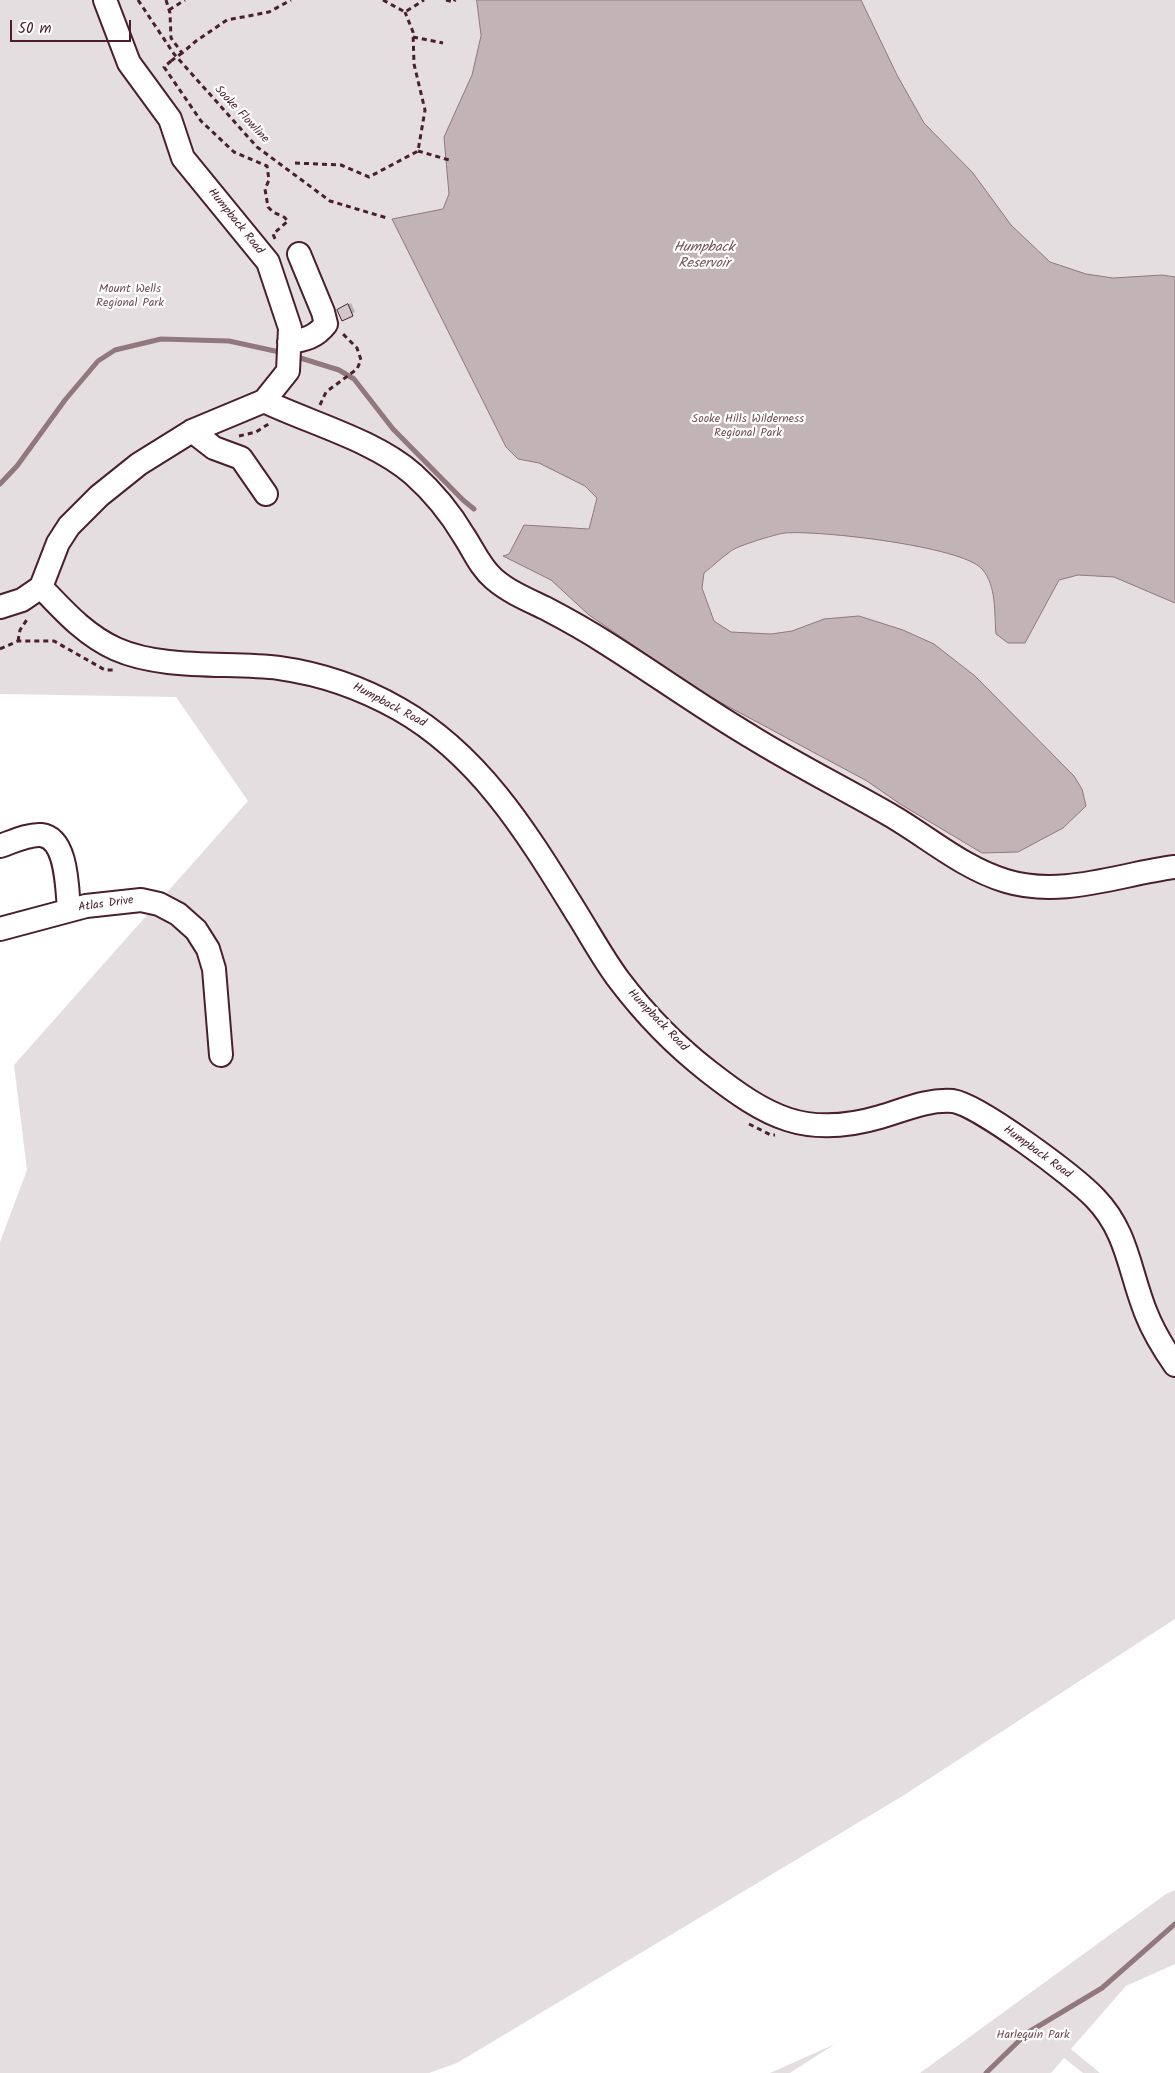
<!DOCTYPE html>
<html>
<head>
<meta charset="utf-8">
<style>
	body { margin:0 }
	#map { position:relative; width:1175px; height:2073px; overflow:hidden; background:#fff; font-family:Kalam,sans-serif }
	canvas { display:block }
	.scale { position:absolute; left:10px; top:20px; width:121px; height:22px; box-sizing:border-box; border:2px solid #4a1f2b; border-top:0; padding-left:6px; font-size:15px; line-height:18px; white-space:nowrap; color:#4a1f2b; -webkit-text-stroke:4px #fff; paint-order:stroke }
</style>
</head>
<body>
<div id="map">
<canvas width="1175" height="2073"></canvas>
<div class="scale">50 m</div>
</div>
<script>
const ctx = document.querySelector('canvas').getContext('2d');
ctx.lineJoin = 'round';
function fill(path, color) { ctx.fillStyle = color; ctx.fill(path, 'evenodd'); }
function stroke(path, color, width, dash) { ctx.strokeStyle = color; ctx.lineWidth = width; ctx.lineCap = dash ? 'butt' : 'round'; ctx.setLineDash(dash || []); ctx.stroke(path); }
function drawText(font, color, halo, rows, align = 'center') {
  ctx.font = font + ' Kalam,sans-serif'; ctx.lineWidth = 4.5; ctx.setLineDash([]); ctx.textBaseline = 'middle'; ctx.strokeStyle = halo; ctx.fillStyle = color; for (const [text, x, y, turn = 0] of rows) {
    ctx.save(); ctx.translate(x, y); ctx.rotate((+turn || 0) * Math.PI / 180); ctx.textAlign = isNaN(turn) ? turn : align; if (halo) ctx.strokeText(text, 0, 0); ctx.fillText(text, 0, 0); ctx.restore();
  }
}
fill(new Path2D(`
	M0 0H1175V1619L901 1797 457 2063 429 2073H0V1242L27 1170 14 1065 248 801 176 697 0 694Z
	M1175 1890V1964L1126 1986 1071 2049 1100 2073H1083L1064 2058 1051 2073H920L1166 1894Z
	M835 2044 790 2073H770Z`), '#e5dee0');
const water = new Path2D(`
	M477 0H861L897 75 924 123 973 173 1011 225 1050 262 1086 274 1113 278 1162 275 1175 277V603L1114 577 1078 575 1059 580 1025 643H1008L996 634C994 613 997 586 982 569 962 546 817 530 785 533 776 534 737 546 731 551 721 558 713 566 704 573L702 588 714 621 731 632 771 634 792 631 824 619 859 616 903 630 934 644 975 676 1074 776 1082 789 1086 806 1063 828 1018 852 982 853 900 804 867 781 703 693 589 615 551 580 503 556 509 554 524 525 589 529 597 498 585 486 539 463 518 459 506 447 392 219 443 209 449 194 444 137 472 75 481 36Z`);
fill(water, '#c1b3b6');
stroke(water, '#91787e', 1);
fill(new Path2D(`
	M351 303 355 312 342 319 338 310Z`), '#0003');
stroke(new Path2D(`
	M294 356 339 370 354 379 393 429 463 500 474 509
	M0 484 17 466 65 400 98 361 115 350 161 339 229 341 284 353
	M986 2073 1027 2033 1102 1988 1175 1924`), '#91787e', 5);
const building = new Path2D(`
	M348 304 353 316 342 321 337 310Z`);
fill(building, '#d2c7cb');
stroke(building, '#4a1f2b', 1);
const minor = new Path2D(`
	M289 342C305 340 316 337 326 324L323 312 299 254
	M264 401C310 423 374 440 413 474 432 491 451 514 464 536 474 551 480 567 494 579 509 592 528 600 545 608 566 619 586 630 606 643 654 673 701 707 750 736 795 764 843 788 890 815 928 837 963 868 1006 881 1062 898 1120 874 1175 867
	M192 431 214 448 241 458 266 494
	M41 587C64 611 85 635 116 649 163 670 229 662 279 668 322 674 362 688 399 709 482 756 530 838 579 917 592 938 604 960 619 980 644 1013 676 1046 708 1071 767 1117 805 1139 880 1117 904 1110 927 1099 953 1101 979 1105 1074 1176 1095 1198 1128 1232 1129 1271 1146 1313 1153 1331 1164 1349 1175 1365
	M41 587 58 543 69 526 99 496 139 464 192 431 264 401 288 371 290 328 268 262 183 158 170 119 129 63 105 0
	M0 607 22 600 41 587
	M0 846C12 842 28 834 41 835 68 838 67 890 69 910
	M0 929 86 906 141 900 159 904 178 914 196 930 208 949 214 969 221 1055`);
stroke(minor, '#4a1f2b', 26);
stroke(new Path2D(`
	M138 0 174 54 257 147 330 201 387 218
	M166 0 170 13 171 38 182 53 196 41 227 20 269 12 291 0
	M383 0 405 12 424 0
	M446 0 454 2 455 0
	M169 10 185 0
	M413 37 443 43
	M171 61 164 67 201 121 234 152 267 166 269 180 265 189 268 207 273 212 284 217 288 221 273 234 275 239
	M418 151 449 160
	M295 163 341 165 369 177 418 151 425 110 414 64 413 32 405 12
	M320 405 326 392 357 369 361 360 357 348 342 333
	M239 436 256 432 270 423
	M18 641 20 630 28 618
	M0 649 18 641H54L105 670H116
	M749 1124 771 1135H775`), '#4a1f2b', 3, [5, 4]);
stroke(minor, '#fff', 22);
stroke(new Path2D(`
	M171 61 182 53`), '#4a1f2b', 3, [5, 4]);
drawText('12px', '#4a1f2b', '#fff', [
	["Sooke Flowline",241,115,47],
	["Humpback Road",235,222,51],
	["Humpback Road",389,706,28],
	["Atlas Drive",106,905,-8],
	["Humpback Road",657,1021,46],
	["Humpback Road",1037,1153,36]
]);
drawText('12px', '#714f58', '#fff', [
	["Mount Wells",130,290],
	["Regional Park",130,304],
	["Sooke Hills Wilderness",748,420],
	["Regional Park",748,434],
	["Harlequin Park",1033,2036]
]);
drawText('italic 14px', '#74535c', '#fff', [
	["Humpback",704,249],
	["Reservoir",704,265]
]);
</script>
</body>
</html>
